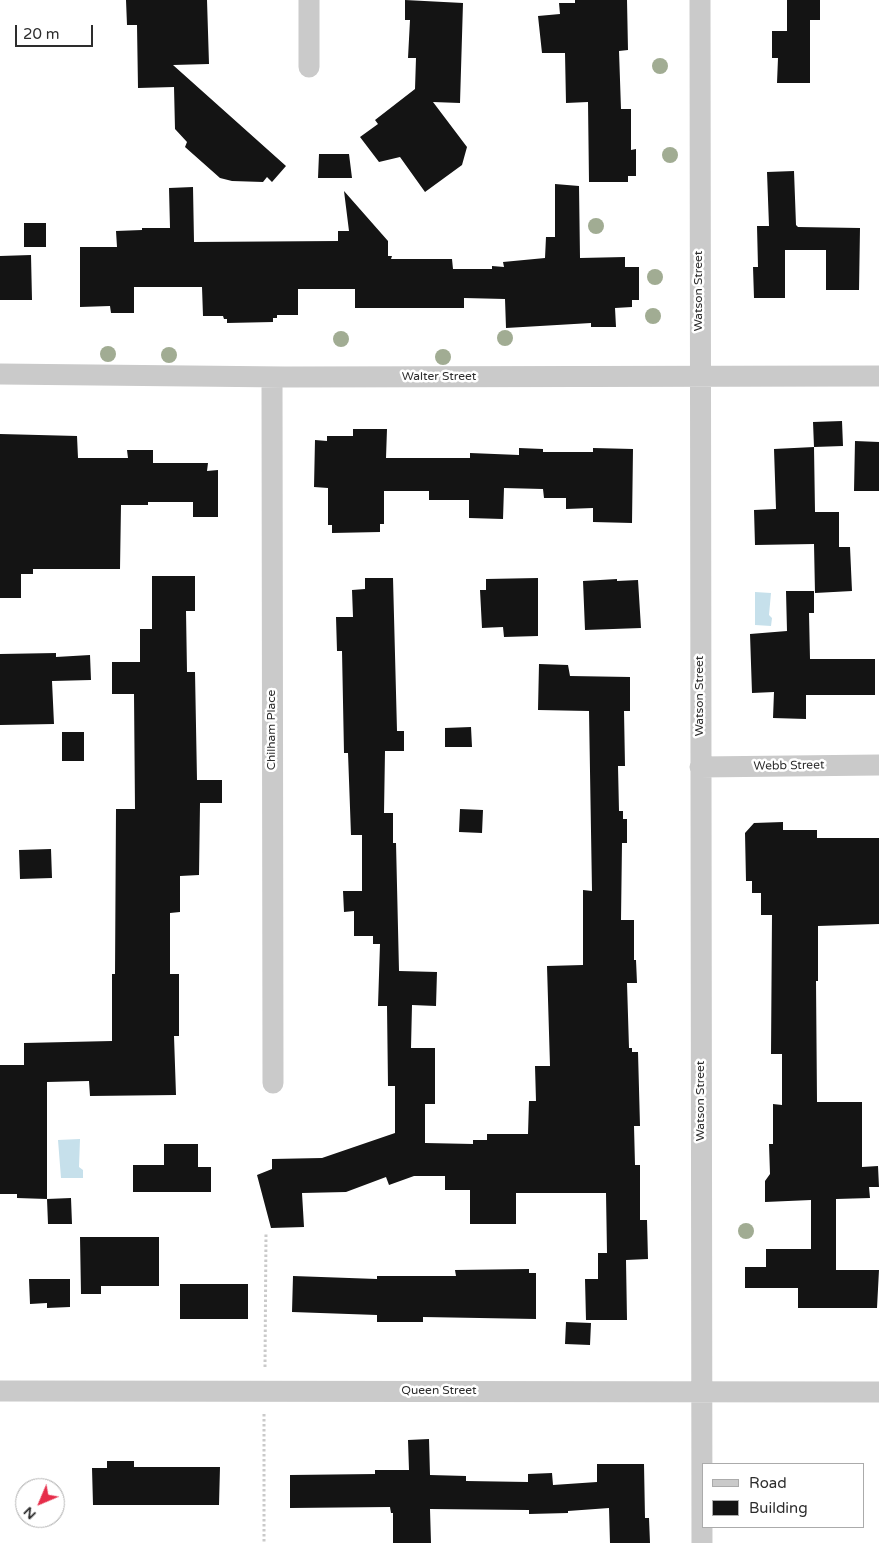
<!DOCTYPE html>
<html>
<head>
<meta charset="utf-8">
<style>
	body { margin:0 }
	#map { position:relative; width:879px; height:1543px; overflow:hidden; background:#fff; font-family:"Varela Round",sans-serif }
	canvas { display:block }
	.legend { position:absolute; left:702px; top:1463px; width:162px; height:65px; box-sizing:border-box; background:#fff; border:1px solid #ababab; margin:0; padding:6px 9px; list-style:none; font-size:15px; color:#2d2d2d }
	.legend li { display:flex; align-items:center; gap:10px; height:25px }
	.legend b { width:25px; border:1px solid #ababab }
	.north { position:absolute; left:15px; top:1478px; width:50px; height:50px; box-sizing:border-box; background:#fff; border:1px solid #ababab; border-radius:50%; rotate:225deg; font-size:14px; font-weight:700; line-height:20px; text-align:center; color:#2d2d2d }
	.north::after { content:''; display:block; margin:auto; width:18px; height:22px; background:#e62d4a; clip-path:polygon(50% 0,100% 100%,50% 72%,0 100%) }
	.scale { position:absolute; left:15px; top:25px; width:78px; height:22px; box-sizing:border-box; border:2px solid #2d2d2d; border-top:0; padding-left:6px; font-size:15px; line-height:18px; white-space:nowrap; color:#2d2d2d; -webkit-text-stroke:4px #fff; paint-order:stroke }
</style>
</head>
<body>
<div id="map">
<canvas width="879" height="1543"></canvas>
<ul class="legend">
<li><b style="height:6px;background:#cacaca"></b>Road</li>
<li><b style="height:14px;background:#141414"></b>Building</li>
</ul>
<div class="north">N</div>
<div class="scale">20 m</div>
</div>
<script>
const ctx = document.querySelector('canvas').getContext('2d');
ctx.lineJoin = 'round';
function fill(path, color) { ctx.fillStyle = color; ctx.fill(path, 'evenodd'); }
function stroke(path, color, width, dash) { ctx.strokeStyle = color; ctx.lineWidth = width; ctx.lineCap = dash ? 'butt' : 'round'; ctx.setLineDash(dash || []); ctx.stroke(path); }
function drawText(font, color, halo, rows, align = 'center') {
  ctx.font = font + ' "Varela Round",sans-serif'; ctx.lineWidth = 5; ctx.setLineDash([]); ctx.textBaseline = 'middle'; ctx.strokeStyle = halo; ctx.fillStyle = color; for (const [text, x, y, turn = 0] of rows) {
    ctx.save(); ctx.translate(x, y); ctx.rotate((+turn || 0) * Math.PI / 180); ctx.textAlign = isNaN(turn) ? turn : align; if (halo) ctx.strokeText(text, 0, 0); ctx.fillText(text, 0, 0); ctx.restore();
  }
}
fill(new Path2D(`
	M755 592 771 593 769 615 772 618 771 626 755 625Z
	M80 1139 79 1167 83 1170V1178H61L58 1140Z`), '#c6e0eb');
fill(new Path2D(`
	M126 0H207L209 64 173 65 286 166 272 182 267 177 263 182 232 181 220 178 185 147 187 142 175 129 174 87 138 88 137 25H127Z
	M405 0 463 3 460 103 433 102 467 147 462 165 425 192 400 157 379 162 360 137 378 124 375 120 415 89 416 58H408L410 20H405Z
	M575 0H627L628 50 619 51 621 109H631V150L636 149V176H628V182H589L588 102 566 103 565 53H542L538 16 560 14 559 3H575Z
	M787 0H820V20H810V83H777L778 58H772V31H787Z
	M319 154H349L352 178H318Z
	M794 171 796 225 798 227 860 228 859 290H826V250H785V298H754L753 267H758L757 226H769L767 172Z
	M555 184 579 186 580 258 625 257V267H639V300H632V307L615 308 616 327H591V323L506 328 505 299 464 298V308H355V289H298V315H277V318H273V322L227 323V319H224L223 316H203L202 287H134V313H111L110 306 80 307V247H117L116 231 142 230V228H170L169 188 193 187 194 242 338 241V231H349L344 191 388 241V256H392L391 259H452L453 269H492V266L504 267 503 262 545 258 546 237H555Z
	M24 223H46V247H24Z
	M31 255 32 300H0V256Z
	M842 421 843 446 814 447 813 422Z
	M353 429H387L386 458H470V453L519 455V448L543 449V452H593V448L633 449 632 523 593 522V508L566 509V498H544L543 489 504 488 503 519 469 518V500H429V491H384V524H380V532L332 533V525H328V488L314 487 315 440 327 441V436H353Z
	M0 434 77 436 78 458H128L127 450H153V463H208L207 471 218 470V517H193V502H148V505H121L120 569H33V574H21V598H0Z
	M855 441 879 442V491H854Z
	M814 447 815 512H839V547H850L852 591 815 593 814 544 755 545 754 510 776 509 774 449Z
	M152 576H195V611H186L187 672H195L197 780H222V803H200L199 875 180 876V912L170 913V974H179V1036H174L176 1095 90 1096 89 1081 47 1082V1199L17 1198V1194H0V1065H24V1043L112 1041V974H115L116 809H135L134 694H112V662H140V629H152Z
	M365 578H393L397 731H404V751H385L384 813H393V843H396L399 971 437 972 436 1006 412 1005 411 1048H435V1104H425V1143L473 1144V1140H487V1134H528L529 1101H536L535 1066H550L547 966 583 965V890L592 891 589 711 538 710 539 664 568 665 570 676 630 677V711H624L625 766H618L619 811H623V819H627V843H622L621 920H634V960H636L637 983H627L629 1048H632V1052H638L640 1126H634L635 1165H640V1220H647L648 1259 626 1260 627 1320H586L585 1279H598V1253H607L606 1193H516V1224H470V1190H445V1176H414L389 1185 386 1177 346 1192 302 1193 304 1227 271 1228 257 1175 272 1169V1159L322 1158 395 1133V1086H388L387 1006H378L380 944H373V936H354V911L344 912 343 891H362V835H351L348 753H344L342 651H337L336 617H353L352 590 365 589Z
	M538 578V636L504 637 503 627 482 628 480 590H486V579Z
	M617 579V581L638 580 641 628 585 630 583 581Z
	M786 591H814V613H809L810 659H875V695H806V719L773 718 774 692 752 693 750 634 787 631Z
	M56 653V657L90 655 91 680 52 681 54 724 0 725V654Z
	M471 727 472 747H445V728Z
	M62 732H84V761H62Z
	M460 809 483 810 482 833 459 832Z
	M783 822V830H817V838H879V924L818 926V981H816L817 1102H862V1167L878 1166 879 1187H869L870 1198 836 1199V1270H879L877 1308H798V1288H745V1267H766V1249H811V1200L765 1202V1181L770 1174 769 1144H773V1104L782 1105V1054H771L772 915H761V893H752V881H746L745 833 754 823Z
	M51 849 52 878 20 879 19 850Z
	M164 1144H198V1167H211V1192H133V1165H164Z
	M71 1198 72 1224H48L47 1199Z
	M80 1237H159V1286H101V1294H81Z
	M529 1269V1273H536V1319L423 1317V1322H377V1315L292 1312 293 1276 377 1279V1276H456L455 1270Z
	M29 1279H70V1307L47 1308V1303L30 1304Z
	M180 1284H248V1319H180Z
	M566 1322 591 1323 590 1345 565 1344Z
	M429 1439 430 1475 466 1476V1481L528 1482V1474L552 1473 553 1485 597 1482V1464H644L645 1518H649L650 1543H610L609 1508 568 1511V1513L529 1514V1510L430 1509 431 1543H393V1513H391L390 1507 290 1508V1475L375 1474V1470H409L408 1440Z
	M107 1461H134V1467H220L219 1505H93L92 1468H107Z`), '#141414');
stroke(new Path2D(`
	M265 1367 266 1233
	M264 1414V1543`), '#cacaca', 3, [2.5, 2.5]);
stroke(new Path2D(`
	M700 0 702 1543
	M309 67V0
	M0 374 285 377 879 376
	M272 377 273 1083
	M700 767 879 765
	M0 1391 879 1392`), '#cacaca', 21);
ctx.fillStyle = '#a1ac93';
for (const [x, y] of [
	[660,66],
	[670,155],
	[596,226],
	[655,277],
	[653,316],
	[505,338],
	[341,339],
	[108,354],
	[169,355],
	[443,357],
	[746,1231]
]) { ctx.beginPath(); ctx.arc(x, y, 8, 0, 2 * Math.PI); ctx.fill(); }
drawText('12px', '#2d2d2d', '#fff', [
	["Watson Street",699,291,-90],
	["Walter Street",439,377],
	["Watson Street",700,696,-90],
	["Chilham Place",272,730,-90],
	["Webb Street",789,766,-1],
	["Watson Street",701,1101,-90],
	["Queen Street",439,1391]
]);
</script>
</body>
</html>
